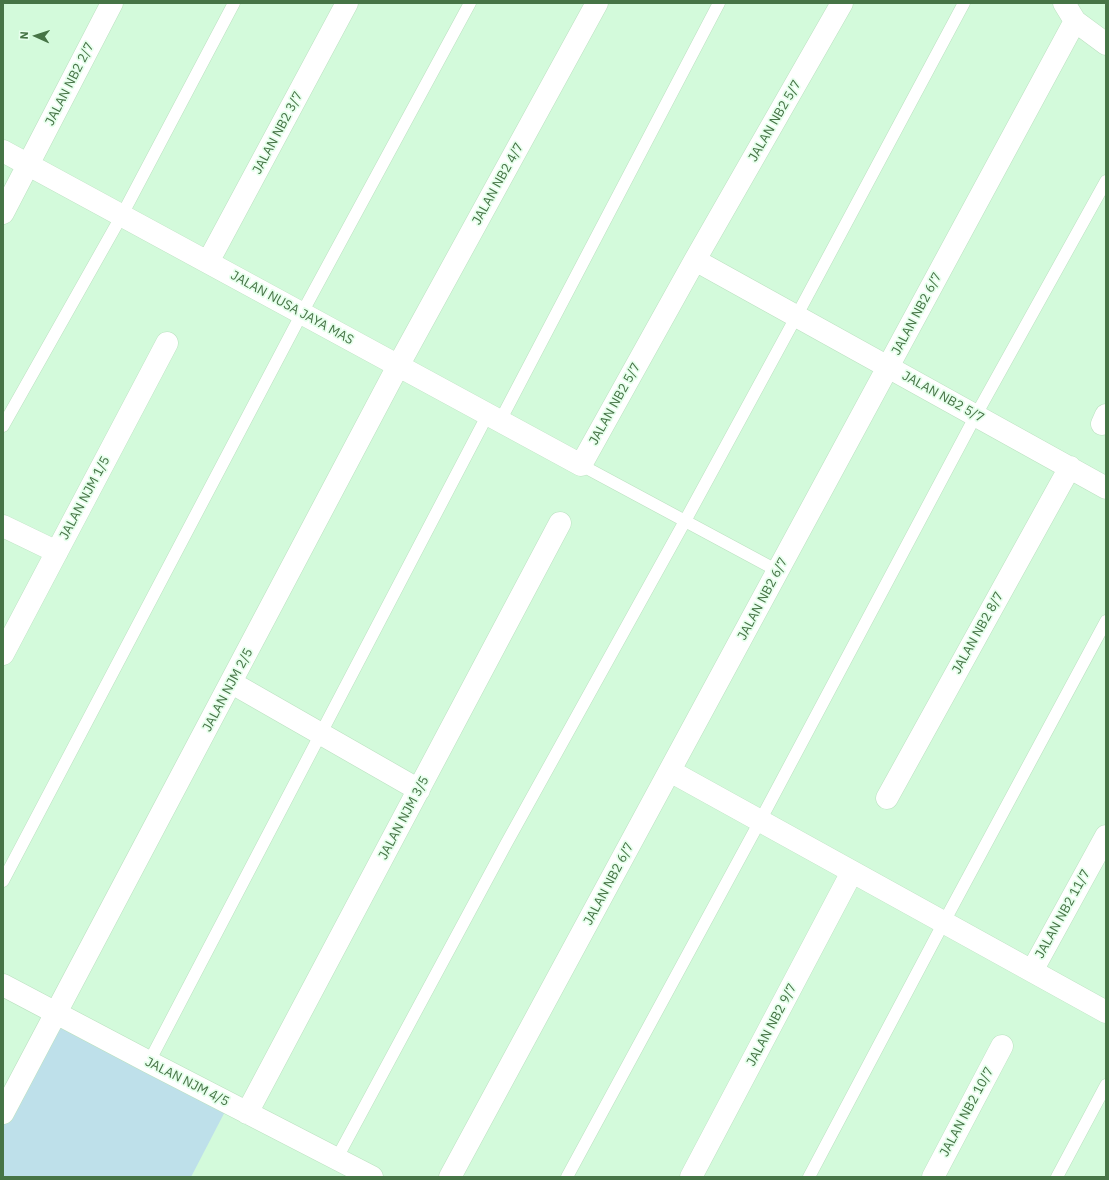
<!DOCTYPE html>
<html>
<head>
<meta charset="utf-8">
<style>
	body { margin:0 }
	#map { position:relative; width:1109px; height:1180px; overflow:hidden; background:#dffde7; font-family:"IBM Plex Sans",sans-serif }
	canvas { display:block }
	.frame { position:absolute; inset:0; border:4px solid #467446; pointer-events:none }
	.north { position:absolute; left:16px; top:16px; width:40px; height:40px; -webkit-text-stroke:3px #e6ffec; paint-order:stroke; rotate:273deg; font-size:11px; font-weight:700; line-height:16px; text-align:center; color:#467446 }
	.north::after { content:''; display:block; margin:auto; width:14px; height:18px; background:#467446; clip-path:polygon(50% 0,100% 100%,50% 72%,0 100%) }
</style>
</head>
<body>
<div id="map">
<canvas width="1109" height="1180"></canvas>
<div class="frame"></div>
<div class="north">N</div>
</div>
<script>
const ctx = document.querySelector('canvas').getContext('2d');
ctx.lineJoin = 'round';
function fill(path, color) { ctx.fillStyle = color; ctx.fill(path, 'evenodd'); }
function stroke(path, color, width, dash) { ctx.strokeStyle = color; ctx.lineWidth = width; ctx.lineCap = dash ? 'butt' : 'round'; ctx.setLineDash(dash || []); ctx.stroke(path); }
function drawText(font, color, halo, rows, align = 'center') {
  ctx.font = font + ' "IBM Plex Sans",sans-serif'; ctx.lineWidth = 3.5; ctx.setLineDash([]); ctx.textBaseline = 'middle'; ctx.strokeStyle = halo; ctx.fillStyle = color; for (const [text, x, y, turn = 0] of rows) {
    ctx.save(); ctx.translate(x, y); ctx.rotate((+turn || 0) * Math.PI / 180); ctx.textAlign = isNaN(turn) ? turn : align; if (halo) ctx.strokeText(text, 0, 0); ctx.fillText(text, 0, 0); ctx.restore();
  }
}
fill(new Path2D(`
	M3 3H1106V1177H3Z`), '#d3fadb');
fill(new Path2D(`
	M61 1008 231 1100 191 1177H3V1112Z`), '#bee0ea');
const lane = new Path2D(`
	M500 421 719 3
	M3 426 122 215 234 3
	M581 465 778 571
	M3 881 302 313 470 3
	M149 1062 488 414
	M337 1158 506 844 685 521 796 317 964 3
	M567 1177 760 821 976 415 1106 181
	M809 1177 944 922 1106 621
	M1057 1177 1106 1085`);
const street = new Path2D(`
	M1064 3 1075 21 1106 44
	M3 151 581 465 695 260 842 3
	M3 213 112 3
	M695 260 1106 488
	M208 262 347 3
	M1102 424 1106 415
	M3 526 57 552
	M3 654 167 343
	M232 683 419 790
	M670 771 1106 1012
	M887 798 1070 467
	M1032 971 1106 836
	M3 985 149 1062 372 1177
	M3 1113 398 366 597 3
	M247 1113 560 523
	M450 1177 1075 21
	M691 1177 852 872
	M933 1177 1002 1046`);
stroke(lane, '#bbe1c0', 13);
stroke(street, '#bbe1c0', 23);
stroke(lane, '#fff', 12);
stroke(street, '#fff', 22);
drawText('13px', '#467446', '#e6ffec', [
	["JALAN NB2 2/7",70,84,-63],
	["JALAN NB2 5/7",775,121,-60],
	["JALAN NB2 3/7",278,133,-62],
	["JALAN NB2 4/7",498,184,-61],
	["JALAN NUSA JAYA MAS",292,308,29],
	["JALAN NB2 6/7",917,314,-62],
	["JALAN NB2 5/7",943,397,29],
	["JALAN NB2 5/7",615,404,-61],
	["JALAN NJM 1/5",85,498,-62],
	["JALAN NB2 6/7",763,599,-62],
	["JALAN NB2 8/7",978,633,-61],
	["JALAN NJM 2/5",228,690,-62],
	["JALAN NJM 3/5",404,818,-62],
	["JALAN NB2 6/7",609,884,-62],
	["JALAN NB2 11/7",1063,914,-61],
	["JALAN NB2 9/7",772,1025,-62],
	["JALAN NJM 4/5",187,1082,27],
	["JALAN NB2 10/7",967,1112,-62]
]);
</script>
</body>
</html>
